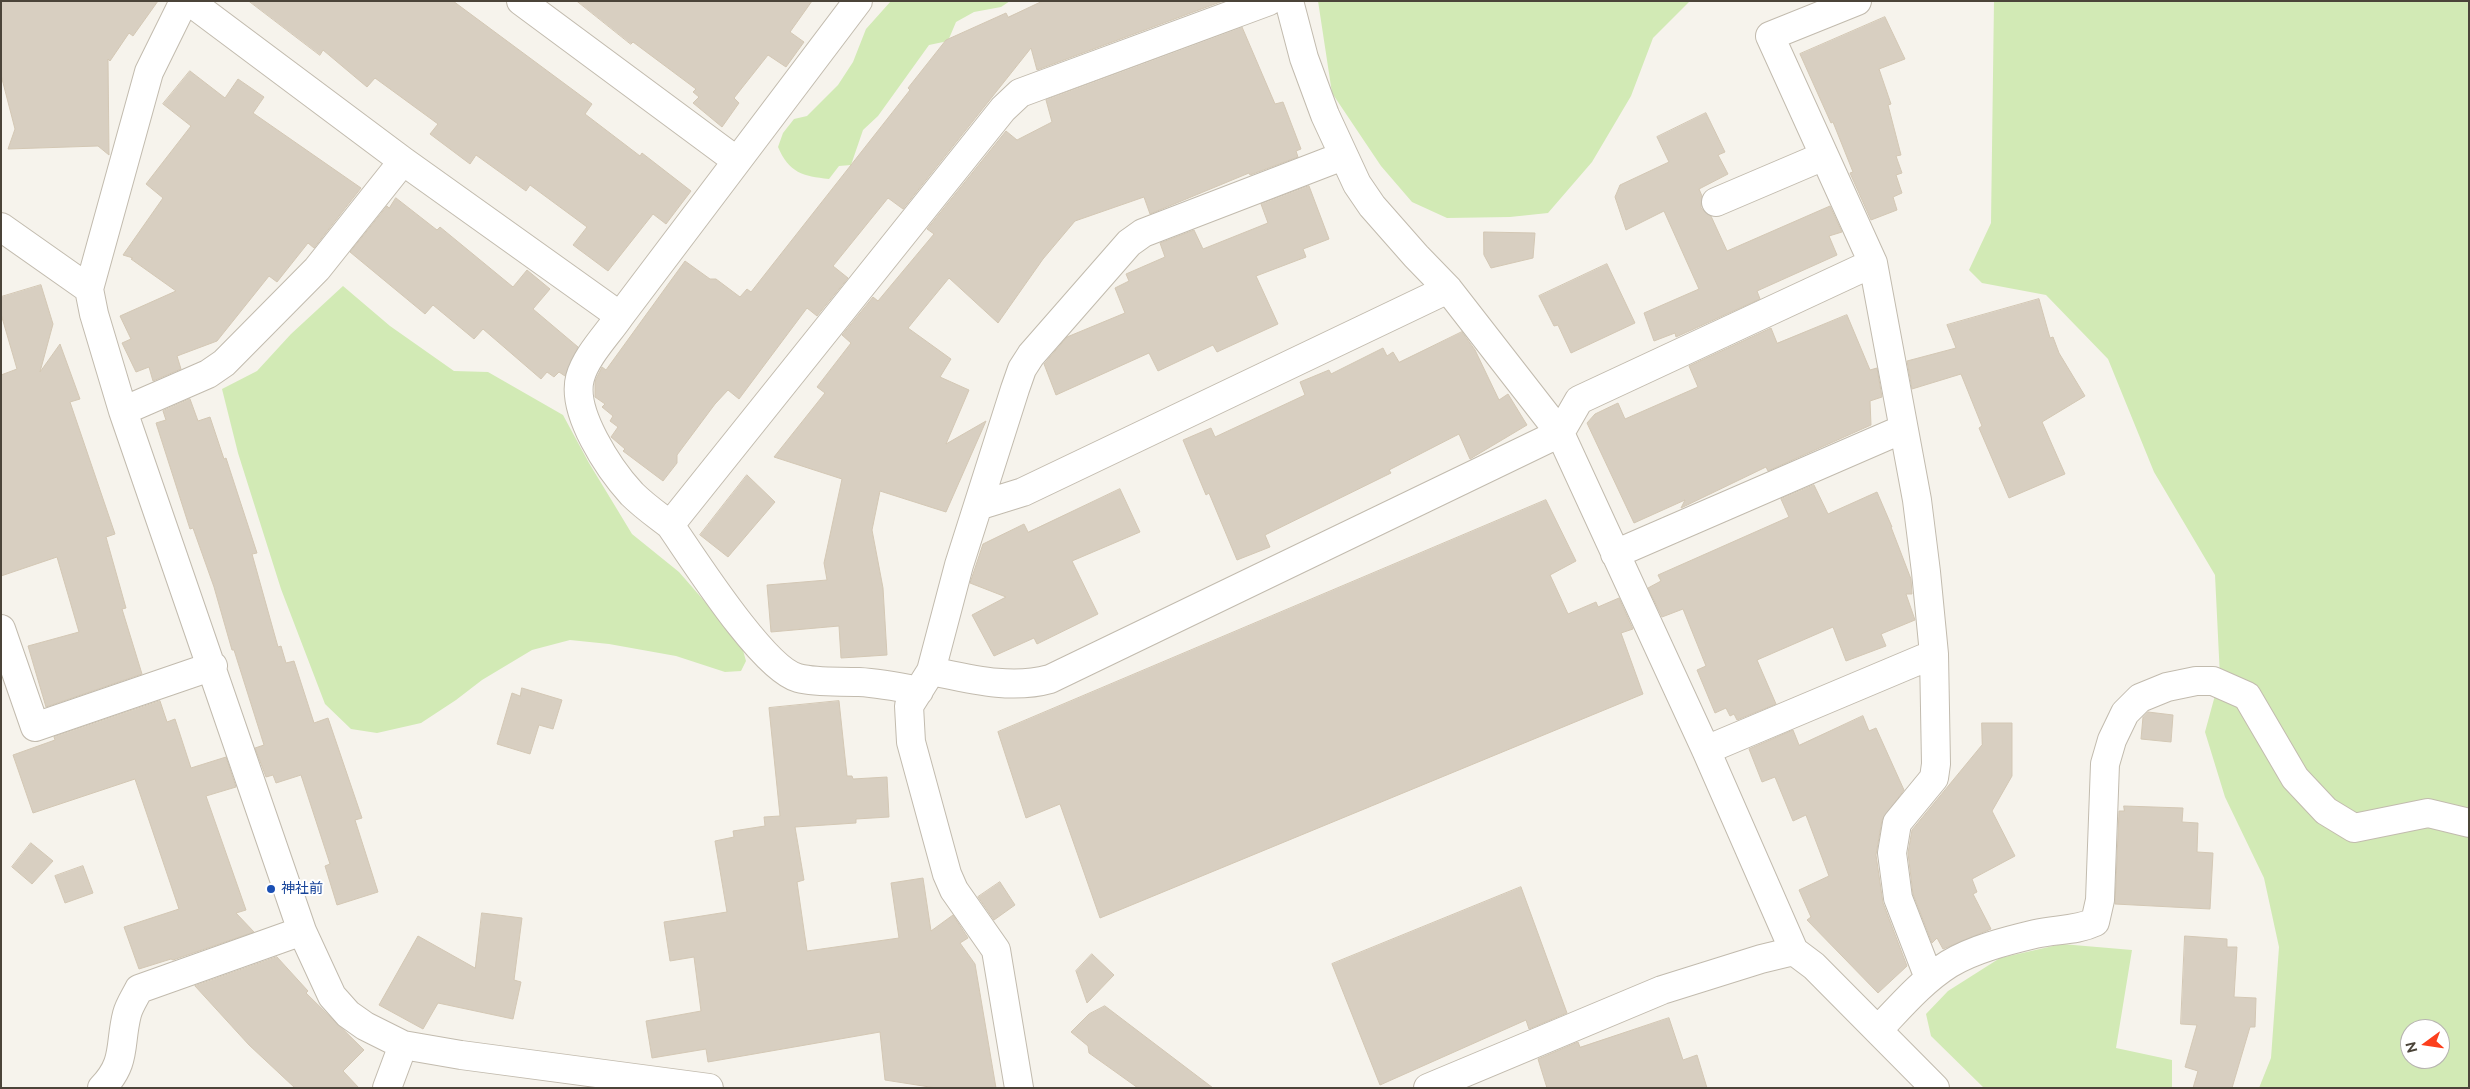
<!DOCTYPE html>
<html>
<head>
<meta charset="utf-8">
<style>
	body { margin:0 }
	#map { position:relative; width:2470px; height:1089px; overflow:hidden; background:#f6f3ec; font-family:Raleway,sans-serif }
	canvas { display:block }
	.frame { position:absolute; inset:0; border:2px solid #4b4439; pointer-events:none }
	.north { position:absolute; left:2400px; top:1019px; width:50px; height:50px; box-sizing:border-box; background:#fff; border:1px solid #b7b4b0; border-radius:50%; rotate:256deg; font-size:14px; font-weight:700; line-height:20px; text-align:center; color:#4b4439 }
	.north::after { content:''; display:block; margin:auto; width:18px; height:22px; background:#fc3f1d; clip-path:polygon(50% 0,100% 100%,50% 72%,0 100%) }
</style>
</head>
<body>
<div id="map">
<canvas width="2470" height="1089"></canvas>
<div class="frame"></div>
<div class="north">N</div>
</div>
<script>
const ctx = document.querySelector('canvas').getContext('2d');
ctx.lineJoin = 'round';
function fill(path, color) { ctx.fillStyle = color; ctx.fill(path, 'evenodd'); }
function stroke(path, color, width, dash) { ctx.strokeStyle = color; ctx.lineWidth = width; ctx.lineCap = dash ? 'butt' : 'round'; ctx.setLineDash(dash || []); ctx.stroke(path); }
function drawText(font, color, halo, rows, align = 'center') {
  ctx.font = font + ' Raleway,"Noto Sans JP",sans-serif'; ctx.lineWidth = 4; ctx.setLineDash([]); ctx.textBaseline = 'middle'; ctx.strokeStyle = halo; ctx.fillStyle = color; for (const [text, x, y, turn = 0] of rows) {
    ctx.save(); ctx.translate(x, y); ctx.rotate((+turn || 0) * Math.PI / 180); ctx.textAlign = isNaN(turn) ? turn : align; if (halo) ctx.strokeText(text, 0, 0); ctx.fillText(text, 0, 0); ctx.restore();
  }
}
fill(new Path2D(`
	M891 1H1010L1001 7 974 12 956 22 948 41 929 45 878 116 863 130 851 165 839 166 829 179C803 176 789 173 778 147L783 133 794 119 807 116 838 85 853 62 866 29Z
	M1318 1H1690L1653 38 1631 96 1592 162 1548 213 1510 217 1447 218 1412 202 1381 166 1332 93Z
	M1994 1H2469V1088H2259L2271 1058 2279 947 2264 878 2225 797 2205 732 2220 677 2215 575 2154 472 2108 359 2046 295 1982 283 1969 270 1991 223ZM2410 1029H2440V1059H2410Z
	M343 286 390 326 454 371 488 372 563 415 589 463 632 534 679 572 741 643 746 661 741 671 725 672 676 656 609 644 570 640 532 650 482 680 456 700 421 723 377 733 351 729 325 704 281 589 238 453 222 389 257 371 291 334Z
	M2062 944 2132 950 2116 1048 2172 1060V1088H1984L1931 1036 1926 1014 1948 991 2000 958Z`), '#d2eab5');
const building = new Path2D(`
	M1 1H158L133 36 129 33 110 61 108 59 109 155 98 146 8 149 15 129 1 75Z
	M249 1H453L592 104 585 114 640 156 642 153 691 191 666 224 653 214 608 271 573 245 587 227 530 185 526 191 476 155 470 164 430 134 438 124 375 78 367 87 323 50 320 55Z
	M577 1H812L790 32 804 42 786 67 768 55 734 98 739 103 722 127 693 103 699 97 693 92 696 89 633 42 631 44Z
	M1043 1H1223L1037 70 1031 48 903 209 888 198 833 266 848 278 817 316 807 308 739 399 728 390 715 404 677 455V463L663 481 623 451 625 449 611 437 618 427 610 421 613 416 602 407 605 404 595 397V381L602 367 606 370 685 261 710 279H716L740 297 747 289 751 292 910 90 908 88 946 40 1006 13 1008 17Z
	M1885 17 1905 59 1879 69 1891 104 1888 105 1901 155 1896 156 1902 173 1896 175 1902 193 1893 197 1897 210 1871 220 1850 173 1853 172 1833 122 1831 123 1800 54Z
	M1242 27 1275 104 1283 102 1301 149 1296 151 1298 157 1250 175 1249 173 1150 214 1144 197 1075 221 1043 259 998 323 949 278 908 328 951 359 940 377 969 390 946 444 986 421 946 512 880 491 872 530 883 588 887 655 841 658 839 626 771 632 767 585 827 580 824 563 842 479 774 457 825 393 817 387 851 343 842 335 873 297 878 301 934 234 927 229 1006 131 1017 140 1052 122 1046 100Z
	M190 71 225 98 238 79 264 97 253 113 361 188 314 248 308 243 277 282 269 276 217 341 177 356 181 369 153 381 149 367 136 372 122 343 131 339 120 316 176 291 131 259 133 258 123 255 163 198 146 184 191 126 163 104Z
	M1706 113 1725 152 1718 155 1728 174 1699 189 1702 196 1701 208 1711 216 1727 251 1830 206 1842 232 1829 236 1837 255 1757 291 1760 299 1676 337 1675 333 1654 341 1644 313 1699 289 1664 211 1626 230 1615 197 1620 185 1669 162 1657 137Z
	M1309 186 1329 239 1303 249 1306 257 1256 276 1278 324 1217 352 1213 345 1158 371 1149 353 1056 395 1044 364 1067 337 1125 313 1115 288 1129 281 1126 274 1165 257 1160 243 1194 230 1203 249 1268 223 1261 204Z
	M396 198 437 230 440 227 513 287 527 270 550 289 533 309 578 347 565 376 559 372 554 377 547 372 541 379 483 329 474 339 433 305 425 314 350 252 387 206 389 208Z
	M1484 232 1535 233 1533 258 1491 268 1484 255Z
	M1607 264 1635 323 1571 353 1558 325 1554 326 1539 296Z
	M41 285 53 324 40 372 60 344 80 399 70 402 115 534 106 537 126 608 122 609 142 674 46 707 28 646 79 632 57 557 1 576V375L17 369 1 314V297Z
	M2039 299 2050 338 2053 337 2059 353 2085 396 2042 422 2065 474 2009 498 1979 428 1982 426 1961 374 1912 389 1907 361 1956 348 1947 325Z
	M1847 315 1870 370 1877 368 1882 397 1870 401 1871 425 1768 471 1766 467 1681 508 1685 500 1634 523 1587 423 1595 414 1618 403 1625 419 1698 387 1689 366 1771 328 1777 343Z
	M1462 332 1475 350 1499 400 1508 394 1527 425 1470 459 1459 434 1389 470 1391 473 1265 535 1270 547 1237 560 1209 493 1206 495 1183 440 1211 428 1215 437 1305 395 1300 382 1329 370 1331 374 1383 348 1387 356 1393 352 1399 362Z
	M190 399 198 421 210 417 224 459 226 458 257 553 252 554 278 647 281 646 286 663 294 661 314 723 328 718 362 818 355 820 378 892 337 905 325 866 330 864 301 775 276 783 273 775 266 777 255 748 264 745 234 650H232L214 587 193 528 190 529 156 423 166 420 163 411Z
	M747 475 775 502 728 557 700 535Z
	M1814 485 1828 514 1877 492 1892 527H1891L1911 579 1912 594H1906L1915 620 1881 634 1886 646 1846 661 1833 627 1757 660 1776 704 1737 720 1734 714 1730 716 1726 708 1715 713 1697 670 1706 666 1683 609 1662 617 1648 588 1661 581 1658 575 1789 517 1781 499Z
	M1120 489 1140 532 1072 561 1098 614 1037 644 1034 638 994 656 972 615 1006 597 970 583 983 544 1024 524 1028 532Z
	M1546 500 1576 561 1550 575 1568 614 1596 602 1598 607 1619 598 1633 629 1621 633 1643 694 1100 918 1060 804 1026 818 998 732Z
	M522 688 562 700 553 729 539 725 530 754 497 744 512 693 520 696Z
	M160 701 167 722 175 719 191 768 226 757 236 787 206 796 246 910 236 913 254 932 173 960 171 959 139 969 124 927 179 909 135 779 33 813 13 755 55 740 54 737Z
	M839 701 847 776H852L853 779 887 777 889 817 856 819V823L795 827 804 880 797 882 807 951 899 938 891 883 923 878 931 931 953 915 968 938 960 943 975 964 996 1088H936L885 1080 880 1032 708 1062 706 1049 652 1058 646 1021 701 1011 694 957 670 961 664 922 727 912 715 841 734 837 733 831 765 826 764 817 780 816 769 708Z
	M2148 712 2173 715 2171 742 2141 739 2143 717Z
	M1863 716 1869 731 1876 728 1904 790 1882 820 1876 855 1883 903 1907 966 1878 993 1807 920 1811 917 1799 890 1829 876 1806 815 1793 821 1775 777 1762 782 1749 749 1793 730 1799 745Z
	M1982 723H2012V776L1992 811 2015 856 1972 879 1977 892 1973 894 1991 929 1943 949 1937 938 1932 943 1913 894 1908 853 1912 830 1982 745Z
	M2124 806 2183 808 2182 822 2198 823 2197 852 2213 853 2210 909 2115 904 2119 811H2124Z
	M31 843 53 861 32 884 12 867Z
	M83 866 93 893 65 903 55 876Z
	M1000 882 1015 905 994 920 978 897Z
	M1521 887 1567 1013 1529 1029 1526 1020 1380 1085 1332 964Z
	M482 913 522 918 514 980 521 982 513 1019 438 1003 423 1029 379 1005 418 936 475 968Z
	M2185 936 2227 939V947H2237L2234 997 2256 998 2255 1027H2250L2232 1088H2193L2198 1071 2185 1067 2197 1025 2181 1024Z
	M1092 954 1114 975 1087 1003 1076 971Z
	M277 957 308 991 306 993 364 1050 343 1071 359 1088H295L249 1045 195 986Z
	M1105 1006 1213 1088H1138L1089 1053 1088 1046 1071 1032 1089 1014Z
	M1669 1018 1683 1060 1697 1055 1707 1088H1547L1538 1059 1578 1042 1580 1047Z`);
fill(building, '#d8cfc1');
stroke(building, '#d3c7b4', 1);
const minor = new Path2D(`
	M184 1 149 72 89 289 94 314 123 411 302 931 332 996 348 1014 365 1026 403 1045 461 1055 709 1088
	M189 1 403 161 620 316
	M521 1 737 161
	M858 1 620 316C607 335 586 356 580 378 571 412 609 469 632 494 644 506 657 515 670 525L1003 109 1020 93 1269 1
	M1289 1 1304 58 1325 115 1357 184 1372 206 1416 256 1448 289 1560 433 1706 750 1794 951
	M1857 1 1770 36 1873 263 1917 500 1926 572 1934 654 1936 764 1934 778 1897 823 1892 853 1898 898 1929 978
	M1716 202 1824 156
	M1 227 89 289
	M123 411 208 374 224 363 317 269 403 161
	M978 506 1023 492 1448 289
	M670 525C693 558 763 669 798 678 818 683 838 681 859 682 879 683 899 687 919 691
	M1615 554 1903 429
	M1 629 35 727 213 666
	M931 671C970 679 1011 690 1050 679L1560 433 1579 400 1873 263
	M1706 750 1934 654
	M1878 1030C1900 1007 1922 981 1949 964 1974 949 2006 941 2035 934 2056 929 2076 931 2095 922L2100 900 2105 764 2112 740 2125 713 2140 698 2167 687 2196 681H2213L2247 696 2295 778 2326 811 2354 828 2428 813 2469 823
	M102 1088C127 1062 119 1045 127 1014 129 1006 135 997 139 989L302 931
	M387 1088 403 1045
	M1019 1088 996 950 954 890 947 874 911 742 909 706 931 671 959 565 1015 389 1022 369 1031 355 1129 243 1143 233 1343 156
	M1428 1088 1662 990 1761 959 1794 951 1814 966 1935 1088`);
stroke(minor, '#c2bbae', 30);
stroke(minor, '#fff', 28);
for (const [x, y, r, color] of [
	[271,889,5,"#1a4fb4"]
]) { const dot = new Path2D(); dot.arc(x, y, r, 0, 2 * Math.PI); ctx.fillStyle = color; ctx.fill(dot); stroke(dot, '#fff', 2); }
drawText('14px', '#164399', '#fff', [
	["神社前",281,889]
], 'left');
</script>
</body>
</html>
